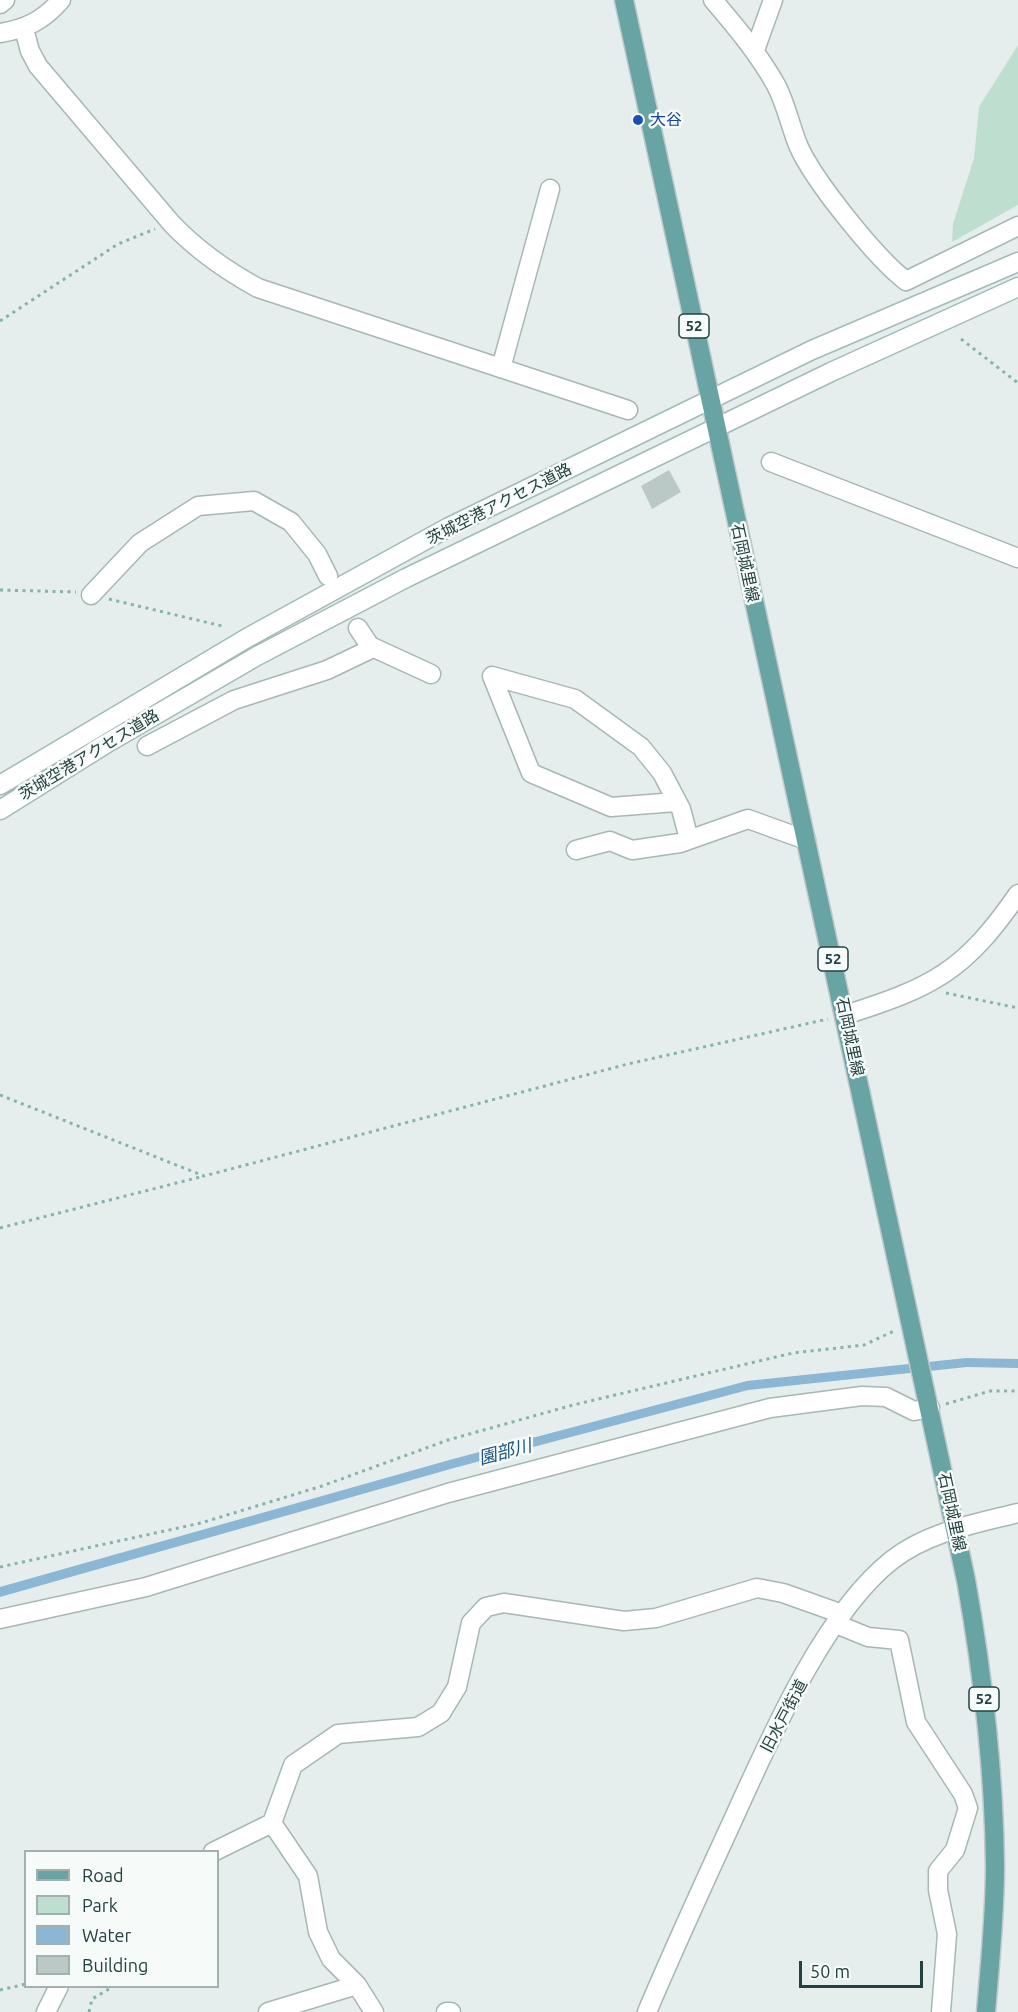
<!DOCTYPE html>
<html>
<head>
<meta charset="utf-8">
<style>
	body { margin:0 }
	#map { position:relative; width:1018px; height:2012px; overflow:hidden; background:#e5eeec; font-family:Ubuntu,sans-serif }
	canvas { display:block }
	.legend { position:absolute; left:24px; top:1850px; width:195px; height:138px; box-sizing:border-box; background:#f6faf9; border:2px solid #a2b0af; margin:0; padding:8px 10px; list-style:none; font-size:18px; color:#234140 }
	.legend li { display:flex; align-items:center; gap:12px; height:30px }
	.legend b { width:30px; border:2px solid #a2b0af }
	.scale { position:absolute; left:799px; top:1961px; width:124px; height:27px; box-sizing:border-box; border:3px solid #234140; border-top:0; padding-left:8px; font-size:18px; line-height:21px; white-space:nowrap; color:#234140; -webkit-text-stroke:4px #f6faf9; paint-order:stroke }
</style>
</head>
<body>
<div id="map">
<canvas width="1018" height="2012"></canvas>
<ul class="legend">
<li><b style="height:8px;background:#69a4a4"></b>Road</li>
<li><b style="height:16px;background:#bedfcf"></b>Park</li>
<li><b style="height:16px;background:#8cb7d4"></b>Water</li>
<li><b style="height:16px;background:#bac9c6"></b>Building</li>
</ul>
<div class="scale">50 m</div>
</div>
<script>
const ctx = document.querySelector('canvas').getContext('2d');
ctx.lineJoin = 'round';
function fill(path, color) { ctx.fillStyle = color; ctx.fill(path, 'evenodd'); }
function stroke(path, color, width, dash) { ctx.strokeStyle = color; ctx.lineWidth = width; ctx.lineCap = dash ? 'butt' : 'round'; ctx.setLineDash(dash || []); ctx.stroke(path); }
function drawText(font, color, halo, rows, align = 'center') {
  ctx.font = font + ' Ubuntu,"Noto Sans JP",sans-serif'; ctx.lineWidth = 5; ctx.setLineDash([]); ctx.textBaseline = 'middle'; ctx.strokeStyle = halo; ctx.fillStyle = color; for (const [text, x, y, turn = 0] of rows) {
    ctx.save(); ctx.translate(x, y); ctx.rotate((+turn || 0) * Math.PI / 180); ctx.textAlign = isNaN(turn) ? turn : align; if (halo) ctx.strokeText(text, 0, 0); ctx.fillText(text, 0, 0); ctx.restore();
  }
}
fill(new Path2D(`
	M1018 45V205L952 242 953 224 974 158 979 107Z`), '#bedfcf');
fill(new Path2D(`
	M966 1358 1018 1359V1368L967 1367 748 1390 454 1468 0 1597V1587L453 1459 747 1381Z`), '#8cb7d4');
fill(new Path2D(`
	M669 470 681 492 652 509 641 486Z`), '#bac9c6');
stroke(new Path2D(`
	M329 577 358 628`), '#becbca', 18, [18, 9]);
const minor = new Path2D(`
	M713 0C736 27 758 53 776 85 786 104 790 125 798 145 813 180 876 258 906 281L1018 226
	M0 4 5 0
	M755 50 773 0
	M501 368 550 189
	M91 595 140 543 198 506 254 501 291 522 317 554 328 576
	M358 628 370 646 431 674
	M147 746 234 700 327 670 373 648
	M676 802 611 807 531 773 492 676 575 699 641 747 662 773 681 809 689 839
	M576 850 610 841 632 850 680 843 748 819 806 840
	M0 1619 146 1587 448 1493 770 1408 862 1396 886 1397 914 1411 930 1408
	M836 1624 868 1637 899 1640 916 1722 963 1794 968 1808 955 1850 938 1871V1890L947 1934 941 2012
	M272 1823 308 1876 318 1932 331 1959 357 1985 374 2012
	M213 1852 272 1823 293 1765 338 1734 418 1727 441 1713 457 1687 471 1623 486 1607 504 1603 624 1621 656 1618 757 1588 783 1593 842 1614
	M46 2012 59 1986
	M268 2012 357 1985
	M446 2012H451`);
const tertiary = new Path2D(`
	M24 29 30 51 38 66 172 224C198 251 225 270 258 288L628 410
	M0 33C26 29 44 20 61 0
	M771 462 1018 558
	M845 1015C933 987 964 972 1018 894
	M647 2012C674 1948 703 1885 732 1822 768 1743 823 1614 892 1560 928 1532 974 1524 1018 1513`);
const secondary = new Path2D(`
	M0 785 247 638 449 527 812 350 1018 262
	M0 810 104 745 257 656 406 578 831 372 1018 287`);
const primary = new Path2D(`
	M624 0 966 1580C983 1675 994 1770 995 1866 995 1915 990 1963 986 2012`);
stroke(minor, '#a7b7b5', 21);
stroke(tertiary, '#a7b7b5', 21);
stroke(secondary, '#a3bab8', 21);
stroke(primary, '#c1caca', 21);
stroke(new Path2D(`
	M0 321 118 244 155 229
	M961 339 1018 383
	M0 590 76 592
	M109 599 222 626
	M946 993 1018 1008
	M0 1095 204 1176 628 1064 828 1019
	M0 1228 204 1176
	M946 1404 990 1391H1018
	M0 1567 201 1523 322 1486 448 1440 573 1405 793 1353 864 1345 894 1331
	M0 1990 26 1984
	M89 2012 92 1999 114 1986`), '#85b2af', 3, [3, 4.5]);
stroke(minor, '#fff', 18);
stroke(tertiary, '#fff', 18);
stroke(secondary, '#fff', 18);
stroke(primary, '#69a4a4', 18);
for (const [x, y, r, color] of [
	[638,120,6,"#1a4fb4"]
]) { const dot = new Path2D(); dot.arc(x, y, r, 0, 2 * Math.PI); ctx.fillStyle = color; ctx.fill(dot); stroke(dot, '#f6faf9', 2); }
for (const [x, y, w] of [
	[694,326,30],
	[833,959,30],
	[984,1699,30]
]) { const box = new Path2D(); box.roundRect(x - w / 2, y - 12, w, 24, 4.5); ctx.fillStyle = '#f6faf9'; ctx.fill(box); stroke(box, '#234140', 1.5); }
drawText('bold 15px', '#234140', null, [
	["52",694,326],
	["52",833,959],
	["52",984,1699]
]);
drawText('16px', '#164399', '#f6faf9', [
	["大谷",650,120]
], 'left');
drawText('16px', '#234140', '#f6faf9', [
	["茨城空港アクセス道路",499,504,-27],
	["石岡城里線",745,563,78],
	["茨城空港アクセス道路",89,755,-31],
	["石岡城里線",850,1037,78],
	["石岡城里線",952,1512,78],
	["旧水戸街道",784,1716,-62]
]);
drawText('italic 18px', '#1b557f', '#f6faf9', [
	["園部川",505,1452,-15]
]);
</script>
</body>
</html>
